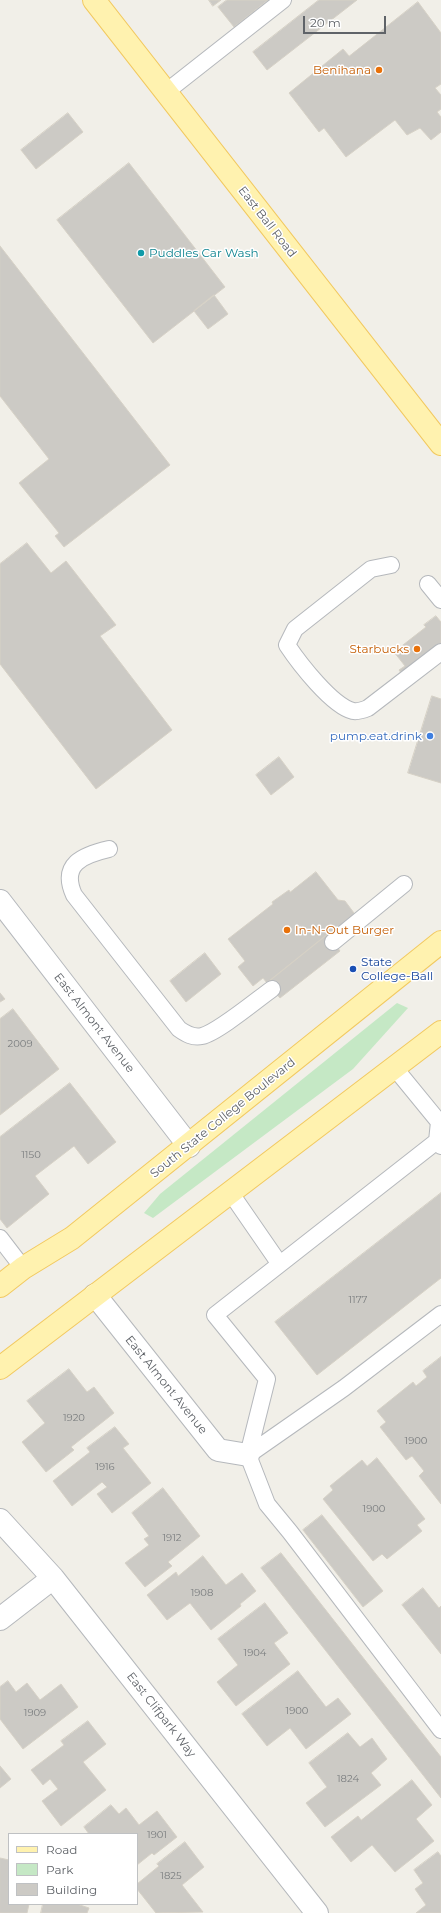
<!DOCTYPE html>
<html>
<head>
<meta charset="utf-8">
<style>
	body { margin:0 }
	#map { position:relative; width:441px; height:1913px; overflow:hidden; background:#f1efe8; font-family:Montserrat,sans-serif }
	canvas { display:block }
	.legend { position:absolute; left:8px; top:1833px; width:130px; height:72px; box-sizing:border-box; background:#fff; border:1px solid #bfc1c3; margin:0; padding:5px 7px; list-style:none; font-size:12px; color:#5f6368 }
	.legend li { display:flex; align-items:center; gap:8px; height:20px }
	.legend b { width:20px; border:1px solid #bfc1c3 }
	.scale { position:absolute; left:303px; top:16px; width:83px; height:18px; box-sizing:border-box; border:2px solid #5f6368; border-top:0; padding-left:5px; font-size:12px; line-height:14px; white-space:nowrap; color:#5f6368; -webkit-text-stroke:3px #fff; paint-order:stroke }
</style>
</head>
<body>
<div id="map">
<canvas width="441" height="1913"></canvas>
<ul class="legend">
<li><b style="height:5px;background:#fff2af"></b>Road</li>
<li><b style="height:11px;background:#c5e8c5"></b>Park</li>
<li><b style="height:11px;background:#cccac5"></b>Building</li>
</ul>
<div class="scale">20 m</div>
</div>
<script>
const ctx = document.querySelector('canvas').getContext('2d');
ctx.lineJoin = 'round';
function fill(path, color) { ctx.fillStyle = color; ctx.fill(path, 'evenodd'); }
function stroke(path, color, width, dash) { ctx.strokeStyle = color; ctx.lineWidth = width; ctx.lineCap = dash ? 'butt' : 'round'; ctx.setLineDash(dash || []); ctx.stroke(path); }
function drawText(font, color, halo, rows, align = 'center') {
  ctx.font = font + ' Montserrat,sans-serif'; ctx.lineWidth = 3; ctx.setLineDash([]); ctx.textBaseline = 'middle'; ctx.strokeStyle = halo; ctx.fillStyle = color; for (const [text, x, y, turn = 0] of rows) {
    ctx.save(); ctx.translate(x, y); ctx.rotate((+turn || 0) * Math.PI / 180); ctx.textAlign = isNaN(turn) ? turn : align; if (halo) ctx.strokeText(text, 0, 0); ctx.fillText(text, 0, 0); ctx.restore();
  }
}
fill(new Path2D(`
	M397 1003 408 1008 353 1069 153 1218 144 1213 160 1194Z`), '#c5e8c5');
const building = new Path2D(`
	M209 0H221L213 6Z
	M227 0H268L234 27 218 7Z
	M319 0H357L267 70 253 52Z
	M418 2 441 33V84L435 88 441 95V109L437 112 441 117V132L431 140 420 128 407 135 395 120 346 157 324 128 319 132 289 93 343 49 349 56Z
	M68 113 83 132 36 169 21 150Z
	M129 163 225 287 153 343 57 220Z
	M0 246 170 465 64 547 55 536 59 533 19 483 49 459 0 396Z
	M214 295 228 314 208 329 194 311Z
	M27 543 51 573 66 561 116 625 100 636 172 730 96 789 0 664V564Z
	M436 616 441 622V647L405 678 399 670 405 666 394 652 426 627 424 625Z
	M432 696 441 699V783L408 773Z
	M279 757 294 777 271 795 256 775Z
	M316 872 338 900 345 901 354 913V918L342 928 338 927 328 934 267 983 263 978 253 986 238 967 245 961 228 939 273 904 272 902 289 890 290 892Z
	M328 934 340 951 280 998 267 983Z
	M205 953 221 974 186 1002 170 981Z
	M0 993 5 999 0 1002Z
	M13 1009 59 1069 0 1115V1019Z
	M70 1083 116 1142 88 1164 74 1146 35 1176 49 1194 7 1228 0 1219V1137Z
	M441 1193V1278L317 1375 275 1322Z
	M441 1357V1504L419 1476 424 1471 412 1456 406 1460 380 1427 386 1422 377 1411 413 1382 416 1386 427 1377 423 1371Z
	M69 1369 87 1392 94 1387 114 1413 71 1447 74 1450 46 1472 22 1442 45 1423 27 1401Z
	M115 1427 129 1444 123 1448 151 1483 112 1513 97 1494 107 1487 102 1482 72 1506 53 1481 90 1452 87 1448Z
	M377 1458 425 1519 417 1525 422 1531 387 1559 382 1554 373 1561 323 1499 333 1490 330 1486 362 1460 367 1466Z
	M163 1488 200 1536 168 1562 172 1566 145 1587 125 1563 149 1545 144 1539 149 1536 132 1513Z
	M322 1515 383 1591 363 1607 303 1530Z
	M281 1553 441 1757V1798L261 1568Z
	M203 1556 226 1585 242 1573 256 1591 240 1604 241 1606 211 1630 190 1603 167 1620 147 1595 176 1572 178 1576Z
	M423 1588 439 1608 441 1606V1654L402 1605Z
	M265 1603 288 1633 274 1643 290 1664 236 1706 217 1682 238 1665 218 1639Z
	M298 1671 326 1707 338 1698 351 1714 306 1749 290 1728 267 1746 242 1714Z
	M8 1681 16 1692 27 1683 40 1700 61 1684 78 1707 23 1749 0 1719V1687Z
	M88 1721 106 1744 83 1762 106 1790 61 1826 42 1801 58 1789 50 1779 43 1785 31 1770 64 1745 61 1741Z
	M348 1733 360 1747 372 1738 387 1759 371 1773 381 1785 325 1827 306 1803 327 1787 309 1763Z
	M0 1766 11 1779 0 1788Z
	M412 1780 432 1805 416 1819 434 1841 395 1872 372 1845 351 1862 331 1837 358 1816 361 1820Z
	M111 1805 119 1814 126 1808 139 1825 157 1811 177 1837 154 1855 152 1853 137 1865V1834H89L84 1827Z
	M185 1842 204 1867 182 1885 203 1912 156 1913 137 1889V1884L159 1866 157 1864Z
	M438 1852 441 1856V1913H416L426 1905 415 1889 423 1883 414 1870Z
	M0 1858 9 1860V1904H29L27 1913H0Z
	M43 1904H77L89 1908 87 1913H41Z`);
fill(building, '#cccac5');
stroke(building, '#d6d1c6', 1);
const lane = new Path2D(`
	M166 92 283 0
	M391 565 371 569 295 629 287 645C299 663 332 706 353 711 358 712 363 710 368 708L441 652
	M428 584 441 600
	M109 849C83 855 60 864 74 895L179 1029C186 1034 193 1038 202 1036 217 1033 258 999 272 989
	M333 942 404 884
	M394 1067 439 1122 437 1141 441 1146
	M437 1141 215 1315 267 1379 248 1455 267 1504 290 1532 441 1730
	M230 1192 279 1263
	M0 1238 23 1268
	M248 1455 344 1388 441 1314`);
const street = new Path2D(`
	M0 901 189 1146
	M95 1295 218 1450 248 1455
	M0 1520 53 1578 317 1913
	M0 1619 53 1578`);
const primary = new Path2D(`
	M94 0 441 444
	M0 1286 23 1268 72 1238 441 942
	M0 1368 441 1032`);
stroke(lane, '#b5b8bc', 18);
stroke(street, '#b5b8bc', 24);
stroke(primary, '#f2c960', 24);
stroke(lane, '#fff', 16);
stroke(street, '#fff', 22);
stroke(primary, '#fff2af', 22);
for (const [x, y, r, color] of [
	[379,70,4,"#e8710a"],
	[141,253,4,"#0f9aa8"],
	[417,649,4,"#e8710a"],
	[430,736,4,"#3f7fe0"],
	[287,930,4,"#e8710a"],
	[353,969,4,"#1a4fb4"]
]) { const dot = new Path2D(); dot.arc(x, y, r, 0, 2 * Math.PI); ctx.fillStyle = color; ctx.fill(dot); stroke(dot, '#fff', 1.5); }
drawText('10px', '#7a7d7f', null, [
	["2009",20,1044],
	["1150",31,1155],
	["1177",358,1300],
	["1920",74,1418],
	["1900",416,1441],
	["1916",105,1467],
	["1900",374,1509],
	["1912",172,1538],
	["1908",202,1593],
	["1904",255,1653],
	["1900",297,1711],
	["1909",35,1713],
	["1824",348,1779],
	["1901",157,1835],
	["1825",171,1876]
]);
drawText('12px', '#c56008', '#fff', [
	["Benihana",371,70],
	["Starbucks",409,649],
	["In-N-Out Burger",295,930,"left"]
], 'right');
drawText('12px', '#5f6368', '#fff', [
	["East Ball Road",267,222,52],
	["East Almont Avenue",94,1023,52],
	["South State College Boulevard",223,1118,-39],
	["East Almont Avenue",166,1385,51],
	["East Clifpark Way",161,1715,52]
]);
drawText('12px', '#0d838f', '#fff', [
	["Puddles Car Wash",149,253]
], 'left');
drawText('12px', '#366cbe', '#fff', [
	["pump.eat.drink",422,736]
], 'right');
drawText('12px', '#164399', '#fff', [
	["State",361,962],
	["College-Ball",361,976]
], 'left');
</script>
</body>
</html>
